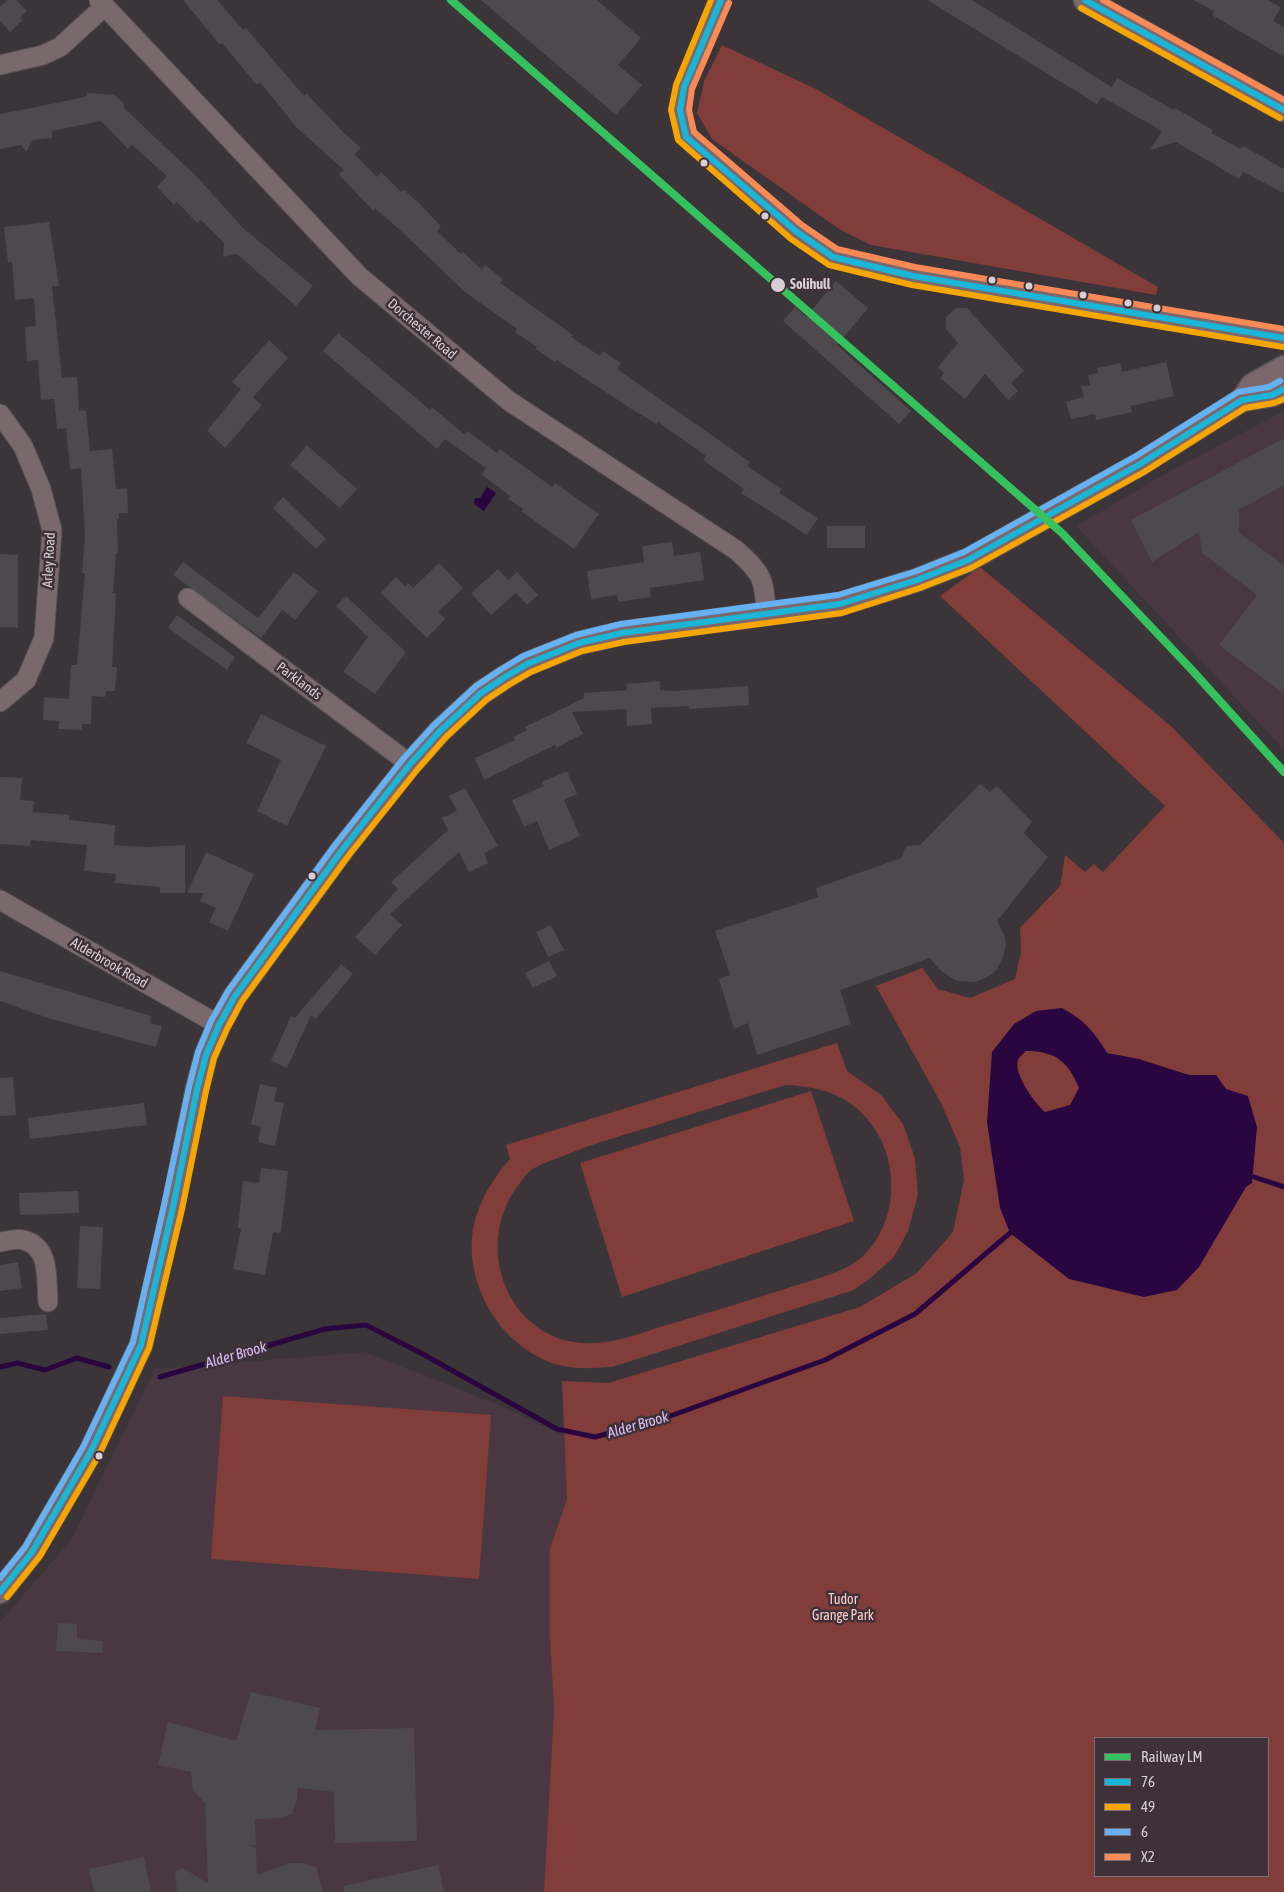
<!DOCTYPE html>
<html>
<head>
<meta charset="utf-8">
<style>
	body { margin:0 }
	#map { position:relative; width:1284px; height:1892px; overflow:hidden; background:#3b3438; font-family:"Asap Condensed",sans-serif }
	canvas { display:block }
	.legend { position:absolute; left:1094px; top:1737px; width:175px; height:140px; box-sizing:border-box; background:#3e3138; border:1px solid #7c7076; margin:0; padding:6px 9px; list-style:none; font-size:15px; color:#d8cfd4 }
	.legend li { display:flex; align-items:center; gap:10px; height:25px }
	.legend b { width:25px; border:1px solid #7c7076 }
</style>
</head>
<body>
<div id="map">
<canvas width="1284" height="1892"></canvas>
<ul class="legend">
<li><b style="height:6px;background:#35c15e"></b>Railway LM</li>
<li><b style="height:6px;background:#1ab6d8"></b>76</li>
<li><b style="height:6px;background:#f7a600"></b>49</li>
<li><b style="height:6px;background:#66b1f2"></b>6</li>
<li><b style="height:6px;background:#f98a56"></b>X2</li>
</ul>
</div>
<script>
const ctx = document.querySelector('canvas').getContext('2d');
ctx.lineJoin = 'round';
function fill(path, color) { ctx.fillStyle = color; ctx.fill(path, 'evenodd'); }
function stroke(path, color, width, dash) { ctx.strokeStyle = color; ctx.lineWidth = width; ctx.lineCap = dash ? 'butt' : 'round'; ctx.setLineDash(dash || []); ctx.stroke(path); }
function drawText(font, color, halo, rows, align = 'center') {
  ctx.font = font + ' "Asap Condensed",sans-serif'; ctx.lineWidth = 5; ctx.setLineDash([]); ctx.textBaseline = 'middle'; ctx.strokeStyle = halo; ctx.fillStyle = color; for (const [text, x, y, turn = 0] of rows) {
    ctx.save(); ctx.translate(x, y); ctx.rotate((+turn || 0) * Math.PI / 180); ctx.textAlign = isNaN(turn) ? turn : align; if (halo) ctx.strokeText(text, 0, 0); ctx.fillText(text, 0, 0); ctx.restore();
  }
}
fill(new Path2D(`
	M1284 411V750L1076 526 1170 471Z
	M365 1352 502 1406 564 1436 567 1500 550 1548V1638L554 1708 544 1892H0V1622L71 1540 155 1369Z`), '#493741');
fill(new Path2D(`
	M722 45 816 89 1158 287 1156 295 871 245 839 229 712 139 697 113 704 81Z
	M980 567 1172 727 1284 843V1892H544L554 1709 550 1638V1548L567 1499 562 1381 608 1383 860 1307 917 1273 953 1232 964 1180 960 1147 942 1105 876 986 922 968 938 989 970 998 1015 979 1021 952 1020 928 1060 886 1065 855 1085 872 1094 864 1103 872 1165 806 940 596ZM1095 1738H1268V1876H1095Z
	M837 1043 847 1071 881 1095 903 1124 915 1158 918 1195 908 1231 894 1257 873 1276 854 1290 612 1367C593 1368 574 1370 555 1364 501 1346 464 1286 473 1229 478 1202 493 1178 510 1159L506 1145ZM786 1085C828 1087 859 1099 880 1138 901 1178 893 1237 853 1264 836 1274 813 1280 794 1286 750 1300 705 1314 660 1327 632 1336 604 1347 574 1342 503 1330 476 1243 517 1187 521 1182 525 1175 530 1171 540 1163 557 1159 568 1154 597 1142 627 1134 657 1125 700 1111 743 1098 786 1085Z
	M811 1091 854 1221 622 1297 580 1163Z
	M223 1396 491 1415 479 1579 211 1559Z`), '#803d39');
fill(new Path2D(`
	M487 487 496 493 484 511 474 504 475 498H480Z
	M1062 1008C1083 1019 1095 1032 1107 1053L1139 1059 1189 1075H1216L1226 1089 1248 1096 1257 1127 1252 1183 1246 1187 1199 1267 1177 1290 1144 1297 1069 1279 1010 1233 1000 1208 987 1122 992 1052 1014 1024 1036 1011ZM1026 1051C1055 1051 1068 1061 1079 1088L1070 1105 1045 1112C1035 1104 1013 1073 1018 1060 1019 1057 1023 1054 1026 1051Z`), '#290640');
stroke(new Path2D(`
	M1254 1177 1284 1187
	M0 1367 17 1363 45 1370 77 1358 109 1367
	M160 1377 325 1329 366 1325 419 1352 557 1429 595 1437 662 1419 825 1360 915 1314 1010 1233`), '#290640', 5);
fill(new Path2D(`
	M8 0H16L27 11 20 18 23 20 10 32 0 21V7Z
	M183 0H217L243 30 246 28 304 96 307 94 344 133 361 148 354 154 377 177 381 172 401 192 404 190 419 203 441 226 437 231 461 254 463 252 482 270 485 265 503 279 500 283 573 335 571 337 600 356 603 351 621 363 617 369 750 462 747 466 782 489 779 493 818 518 807 535 741 493 744 489 703 460 706 456 658 422 657 424 633 410 557 360 555 362 536 349 537 347 515 332 517 329 465 292 402 232 375 208 373 210 358 195 339 174 344 170 297 128 260 82 257 85 222 43 220 45Z
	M481 0H597L641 38 618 65 642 85 616 115Z
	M927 0H972L1112 87 1117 78 1174 110 1175 108 1213 130 1211 133 1241 149 1243 146 1284 169V193L1243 172 1239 179 1176 142 1150 150 1162 131 1102 97 1097 104Z
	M1193 0H1268L1281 7 1273 21 1284 27V57L1212 15 1214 11Z
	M87 93 114 95 123 102 124 108 197 177 243 228 313 286 296 306 237 254 223 257 224 243 201 220 197 223 177 202 174 205 157 187 167 176 132 145 128 149 101 121 52 131V138L33 140 26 152 21 145 0 149V114L61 102 87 96Z
	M49 222 59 286H52L62 378 77 377 79 411 86 410 90 451 112 449 116 489 127 488 128 513H119V519H117L118 553H116L113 593H116L112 667H117L115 691H106L105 697 92 696 91 724H82V730L58 729 59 721 43 720 44 697 69 699 71 665H77L85 573H82L85 536 81 468 70 469 66 428 57 429 54 399 41 400 38 360 27 361 25 327 36 326 34 298 15 300 12 262H8L4 227Z
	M836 281 868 308 837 345 911 411 899 424 783 321 795 307 806 317Z
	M956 308H967L1024 371 1011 383 1018 391 1008 400 985 374 965 399 940 378 944 373 938 367 958 343 946 329V317Z
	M338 333 430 410 432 407 465 435 467 431 497 453 500 449 552 487 555 483 599 514 574 549 521 511 523 509 508 499 510 496 481 474 486 468 445 439 437 449 323 351Z
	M269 340 288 358 253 397 262 405 225 448 207 431 241 389 232 382Z
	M1166 362 1174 396 1131 406 1132 412 1096 420 1095 414 1071 419 1066 402 1084 397 1081 386 1090 385 1088 375 1098 373 1097 368 1120 363 1122 372Z
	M1284 438V485L1239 510V533L1284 565V694L1219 645 1257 595 1202 553 1199 532 1152 562 1131 520Z
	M307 445 357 489 340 508 290 465Z
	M283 497 326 539 316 549 273 508Z
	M827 526H865V548H827Z
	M672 542 674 556 700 552 704 580 650 588 651 597 618 602 617 595 591 599 587 571 644 562 642 546Z
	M0 554 18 555V628L0 627Z
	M183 562 258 618 294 572 318 591 295 620 282 610 261 638 173 575Z
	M439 563 463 588 438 612 445 619 427 638 381 593 396 577 405 586 408 583 413 588Z
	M498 569 508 580 517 572 538 595 527 605 516 593 491 615 471 593Z
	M346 596 406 652 375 694 343 672 368 637 336 606Z
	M177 615 235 657 227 670 168 628Z
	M660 681V690L674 691 748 686 749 705 689 709V706L651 708 652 724 627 726 626 709 572 712 583 734 556 748 555 745 484 780 475 758 515 740 514 737 527 730 525 727 584 698V693L627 690 626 684Z
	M261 714 326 746 287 826 257 811 281 760 246 743Z
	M567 771 577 794 564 800 580 836 549 850 537 821 524 827 512 800 544 786 542 782Z
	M0 777 22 778 20 800 34 801 33 812 69 815V820L115 825 114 845 145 847 185 845V893H160V887L115 883 116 874 84 871 87 845 31 840 30 846 0 844Z
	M980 784 990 792 997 786 1032 822 1024 833 1048 857 997 921 1005 937 1006 946 1003 957 997 969 991 975 976 982 957 981 941 971 930 958 840 990 851 1024 757 1055 748 1023 734 1029 719 979 730 975 715 931 818 897 816 888 901 858 906 846 920 845Z
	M465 788 498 846 484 853 488 863 469 872 459 852 390 914 402 925 375 955 355 937 398 889 391 882 448 830 442 818 457 811 449 796Z
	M206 852 254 874 228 931 209 922 216 908 200 901 204 893H187Z
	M551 925 564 950 548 957 536 932Z
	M549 961 557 976 533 988 525 973Z
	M341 964 353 974 316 1019 311 1015 287 1068 271 1061 291 1016 295 1018Z
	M0 971 151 1016 150 1023 162 1026 156 1047 51 1019 0 1001Z
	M13 1077 16 1115 0 1116V1078Z
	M260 1084 277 1088 274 1101 284 1103 275 1146 258 1142 261 1127 251 1124Z
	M144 1103 147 1125 30 1139 28 1118Z
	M261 1168 288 1171 281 1233 273 1232 265 1275 233 1269 241 1229 238 1228 243 1181 259 1183Z
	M78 1191 79 1213 20 1215 19 1193Z
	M80 1226 103 1227 100 1289 77 1288Z
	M18 1262 22 1288 0 1291V1265Z
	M46 1314 48 1330 0 1334V1318Z
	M58 1623 77 1624V1639L103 1641 102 1653 56 1651Z
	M251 1692 320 1708 315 1730 414 1728 417 1841 335 1843 334 1792 298 1788 297 1800 292 1814 279 1818 255 1819 256 1845H248L256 1848 257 1875 290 1863H302L316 1867 323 1892H177L175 1872 183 1868 208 1883 205 1803 193 1790 191 1772 158 1765 168 1722 236 1741Z
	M144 1857 151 1892H94L89 1869Z
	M438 1865 444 1892H344V1886Z`), '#4e494d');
const minor = new Path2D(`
	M99 0 359 276 509 401 736 550C764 575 764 579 766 615
	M721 0 684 87 680 110 686 137 797 232 833 257 913 276 1284 338
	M0 65 43 55 60 47 105 6
	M0 414 23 446 41 489 52 530 44 638 26 680 0 702
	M188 598 410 764
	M0 900 219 1025
	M0 1242C7 1241 17 1238 23 1240 51 1246 46 1280 48 1302`);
const major = new Path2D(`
	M1085 0 1284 110
	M1242 400 1252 385 1284 367
	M0 1592 32 1552 91 1451 141 1345 173 1207 197 1089 206 1055 219 1025 235 996 342 850 410 764 440 731 481 693 505 677 527 664 579 643 622 633 840 604 917 580 968 560 1140 464 1242 400 1272 395 1284 389`);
stroke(minor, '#565154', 21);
stroke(major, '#565154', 25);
stroke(minor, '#79686c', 19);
stroke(major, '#7b676c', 22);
stroke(new Path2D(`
	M721 0 684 87 680 110 686 137 797 232 833 257 913 276 1284 338
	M1085 0 1284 110
	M0 1592 32 1552 91 1451 141 1345 173 1207 197 1089 206 1055 219 1025 235 996 342 850 410 764 440 731 481 693 505 677 527 664 579 643 622 633 840 604 917 580 968 560 1140 464 1242 400 1272 395 1284 389`), '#1ab6d8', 6);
stroke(new Path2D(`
	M711 0 676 85 671 110 678 140 791 239 829 265 912 285 1283 347
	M1081 8 1280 118
	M7 1597 40 1556 99 1455 149 1348 182 1209 206 1091 214 1058 227 1029 242 1001 349 855 417 770 446 737 486 700 510 684 531 672 582 651 624 642 842 613 920 588 971 568 1144 472 1245 408 1274 403 1284 399`), '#f7a600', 6);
stroke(new Path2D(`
	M0 1578 25 1547 83 1447 133 1342 164 1205 189 1087 198 1052 211 1021 228 991 335 845 403 759 434 725 476 686 500 670 523 656 576 635 621 624 838 595 914 572 964 552 1136 456 1238 392 1269 387 1280 381`), '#66b1f2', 6);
stroke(new Path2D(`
	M1103 0 1284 100
	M729 3 692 89 689 110 694 132 802 225 837 249 915 267 1284 329`), '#f98a56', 6);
stroke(new Path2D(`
	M451 0 1062 533 1191 669 1284 772`), '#35c15e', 8);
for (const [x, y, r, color] of [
	[704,163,4.5,"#d8cfd4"],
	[765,216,4.5,"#d8cfd4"],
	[992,280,4.5,"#d8cfd4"],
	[778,285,8,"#d8cfd4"],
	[1029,286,4.5,"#d8cfd4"],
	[1083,295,4.5,"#d8cfd4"],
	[1128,303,4.5,"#d8cfd4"],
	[1157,308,4.5,"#d8cfd4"],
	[312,876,4.5,"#d8cfd4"],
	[99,1456,4.5,"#d8cfd4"]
]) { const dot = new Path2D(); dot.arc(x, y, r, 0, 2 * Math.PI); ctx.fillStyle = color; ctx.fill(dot); stroke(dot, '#3e3138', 2); }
drawText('bold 14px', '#d8cfd4', '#3e3138', [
	["Solihull",790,285]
], 'left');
drawText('14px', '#d8cfd4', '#3e3138', [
	["Dorchester Road",422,329,40],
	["Arley Road",49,560,-87],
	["Parklands",299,681,37],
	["Alderbrook Road",109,963,30]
]);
drawText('14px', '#fecec8', '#3e3138', [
	["Tudor",843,1600],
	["Grange Park",843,1616]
]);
drawText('italic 15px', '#d8bdf7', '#3e3138', [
	["Alder Brook",236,1355,-16],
	["Alder Brook",638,1425,-16]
]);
</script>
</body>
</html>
